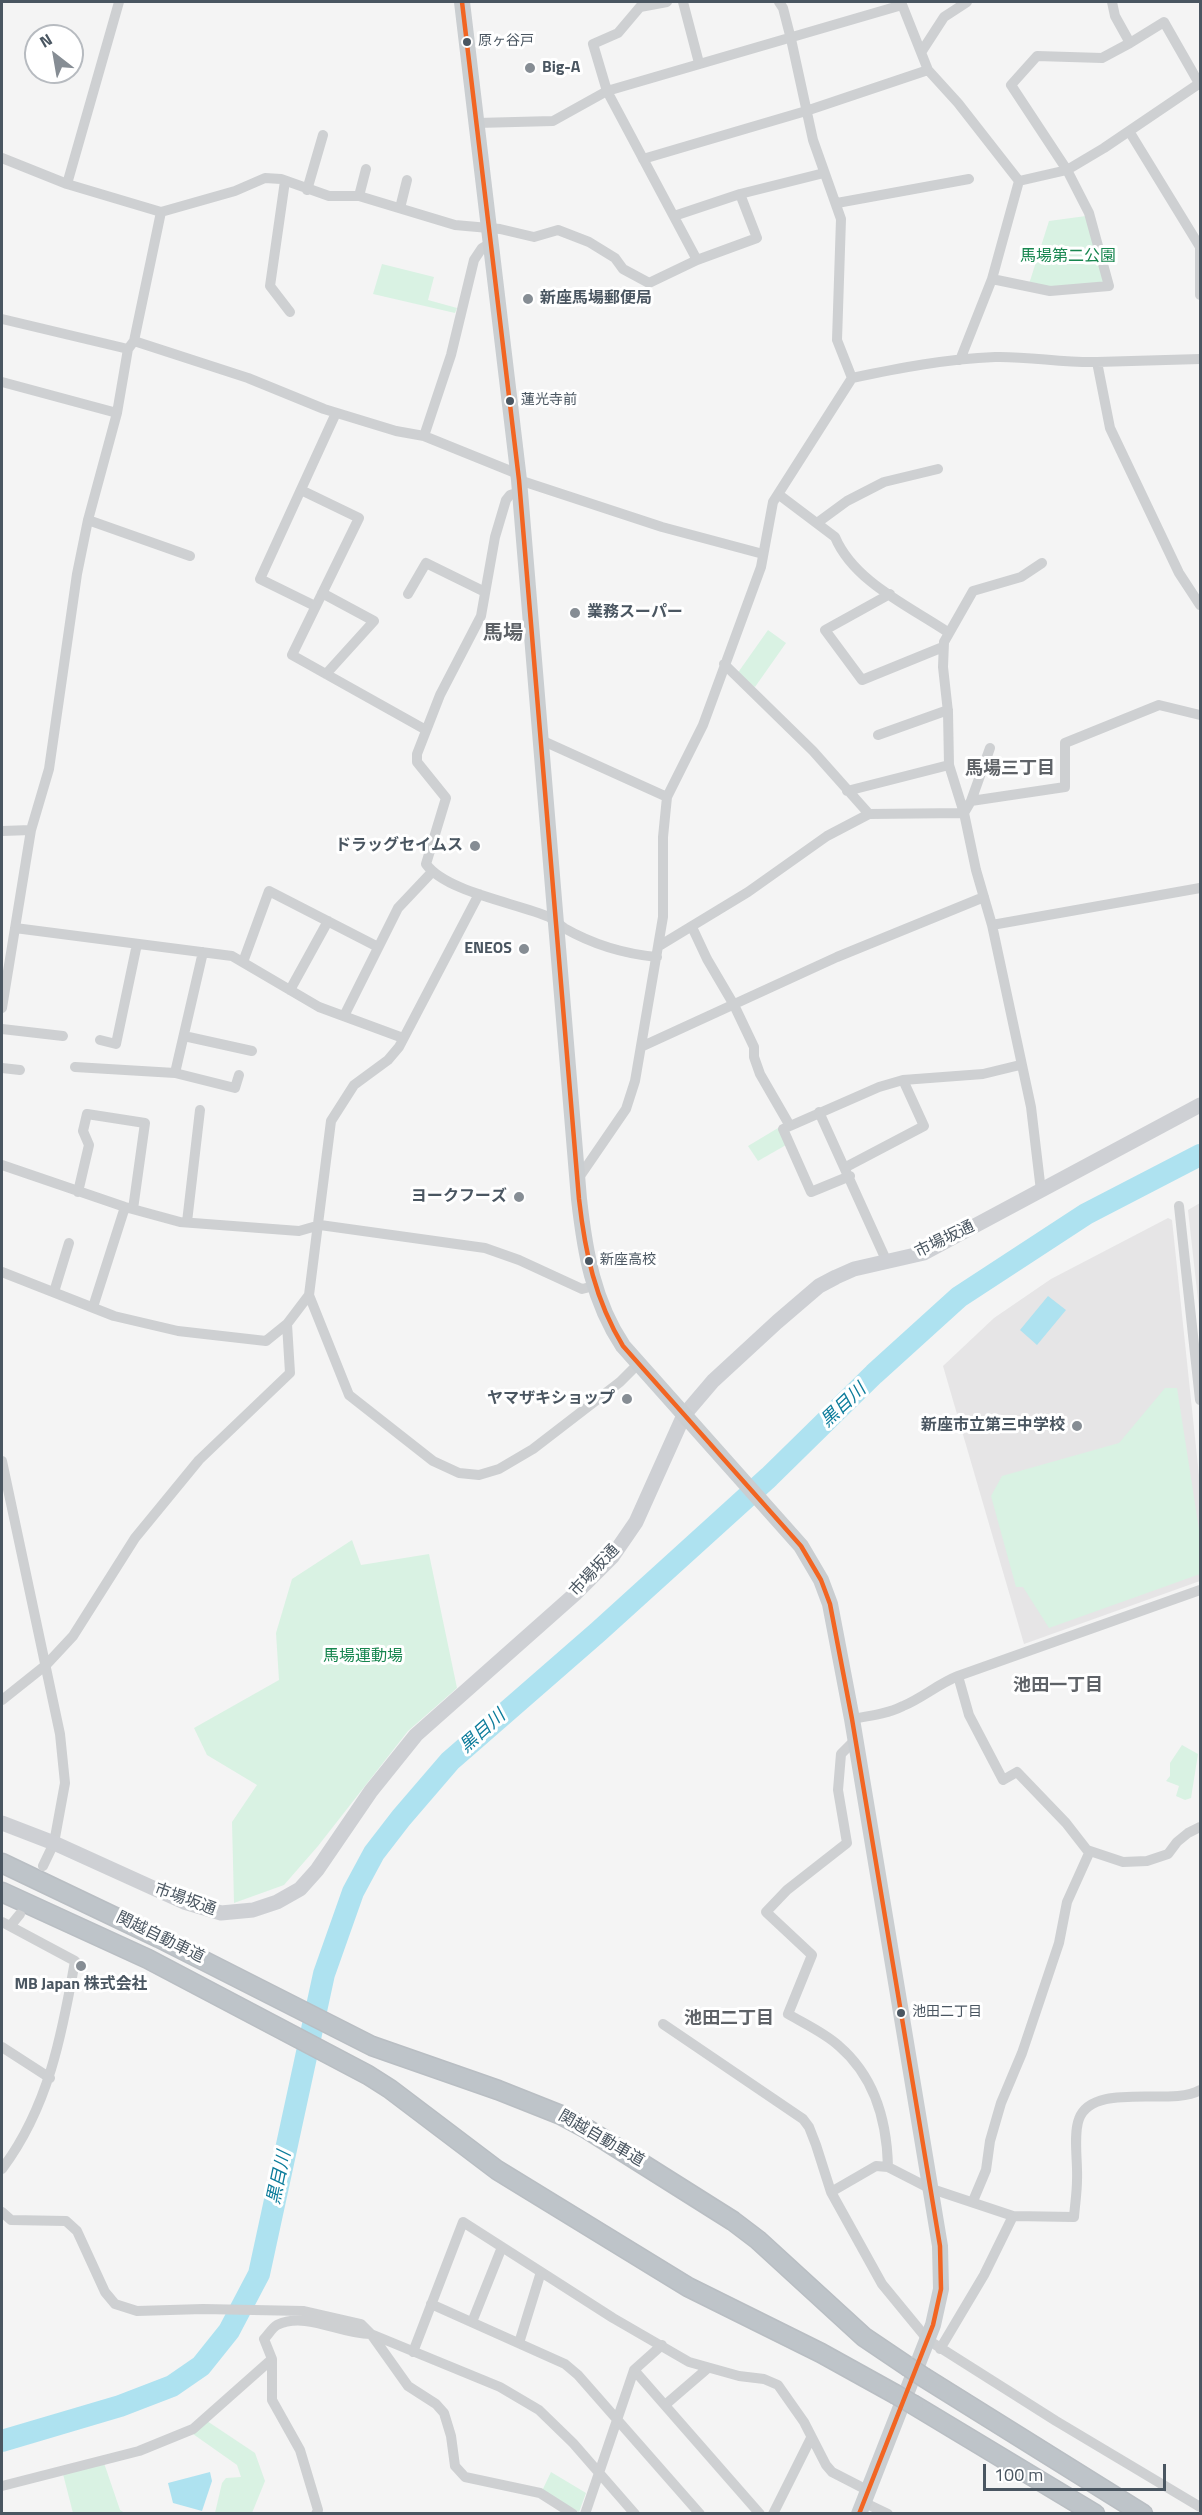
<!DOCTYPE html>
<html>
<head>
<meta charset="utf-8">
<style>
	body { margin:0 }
	#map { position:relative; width:1202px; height:2515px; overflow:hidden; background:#f4f4f4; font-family:"Titillium Web",sans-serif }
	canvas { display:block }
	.frame { position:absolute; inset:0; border:3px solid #4a5661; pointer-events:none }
	.north { position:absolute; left:24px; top:24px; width:60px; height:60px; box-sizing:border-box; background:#fff; border:2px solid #b7bbc0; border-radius:50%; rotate:329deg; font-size:16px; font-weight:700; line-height:24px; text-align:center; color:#4a5661 }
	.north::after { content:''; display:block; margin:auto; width:21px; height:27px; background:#868d94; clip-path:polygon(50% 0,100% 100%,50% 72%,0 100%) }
	.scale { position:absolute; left:983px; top:2464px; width:183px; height:27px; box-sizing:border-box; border:3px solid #4a5661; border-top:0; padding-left:8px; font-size:18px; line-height:21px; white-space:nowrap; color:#4a5661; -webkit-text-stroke:4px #fff; paint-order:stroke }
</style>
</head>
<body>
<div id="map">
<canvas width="1202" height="2515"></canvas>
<div class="frame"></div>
<div class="north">N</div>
<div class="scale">100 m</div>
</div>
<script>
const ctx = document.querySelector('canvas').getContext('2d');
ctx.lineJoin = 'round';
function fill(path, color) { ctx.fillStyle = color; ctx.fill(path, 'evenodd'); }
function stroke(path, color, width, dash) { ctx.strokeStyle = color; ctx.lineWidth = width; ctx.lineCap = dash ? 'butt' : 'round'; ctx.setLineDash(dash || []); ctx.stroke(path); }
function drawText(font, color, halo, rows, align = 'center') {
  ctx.font = font + ' "Titillium Web","Noto Sans JP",sans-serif'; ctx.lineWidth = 6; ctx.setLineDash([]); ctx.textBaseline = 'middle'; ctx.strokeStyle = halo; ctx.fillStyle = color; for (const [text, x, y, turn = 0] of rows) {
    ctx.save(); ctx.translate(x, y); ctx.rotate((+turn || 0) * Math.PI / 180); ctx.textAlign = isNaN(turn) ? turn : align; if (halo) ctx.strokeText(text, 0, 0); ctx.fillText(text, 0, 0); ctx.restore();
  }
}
fill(new Path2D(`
	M1200 1203V1318L1188 1210Z
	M1168 1218 1172 1220 1200 1485V1581L1024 1644 943 1366 994 1318 1051 1279Z`), '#e6e5e6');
fill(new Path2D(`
	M1086 216 1106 283 1050 287 1029 284 1049 221Z
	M382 264 434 277 428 300 457 308 455 313 373 294Z
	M768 630 786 643 755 687 737 674Z
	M778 1128 786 1145 758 1161 748 1146Z
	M1165 1388H1177L1200 1536V1574L1049 1628 1023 1587H1016L991 1496 1002 1476 1119 1443Z
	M352 1540 361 1565 429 1554 457 1688 408 1731 318 1846 284 1885 234 1903 232 1822 257 1785 207 1755 194 1728 279 1680 276 1633 292 1579Z
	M1182 1745 1198 1754 1191 1798 1185 1800 1176 1796 1179 1786 1166 1781 1170 1776V1763Z
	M207 2421 255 2453 265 2481 252 2513H215L222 2483 226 2478 241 2477 237 2465 193 2434Z
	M104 2463 120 2510 125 2513H73L63 2474Z
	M551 2472 586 2493 579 2512 542 2491Z`), '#d9f2e3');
fill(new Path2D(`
	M1048 1296 1066 1310 1037 1345 1020 1330Z
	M210 2472 212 2481 202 2511 173 2503 168 2483Z`), '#aee2f0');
stroke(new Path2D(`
	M2 2441 120 2406 172 2386 201 2366 229 2331 259 2274 324 1974 353 1892 374 1853 401 1818 450 1761 598 1632 769 1477 874 1374 959 1297 1086 1214 1200 1155`), '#aee2f0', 22);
const highway = new Path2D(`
	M2 1863 159 1938 372 2046 498 2090 561 2115 587 2129 733 2221 758 2240 864 2337 907 2366
	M2 1892 148 1959 368 2075 390 2089 497 2170 688 2287 821 2353 895 2394
	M925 2378 1143 2514
	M914 2405 1095 2514`);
stroke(highway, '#b9bec3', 21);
stroke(new Path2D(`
	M667 2 640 7 618 33 593 44 607 91 697 260
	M683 2 699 63
	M779 2 783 8 791 39 813 140 841 219 837 340 852 378
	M901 2 928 70 958 103 1019 181
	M1112 2 1115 16 1130 43 1164 22 1200 85
	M922 51 944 17 967 2
	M477 123 553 121 607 91 902 5
	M1129 131 1200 247V295
	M2 158 67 184 161 212 235 191 265 178 281 179 329 196H359L455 225 500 229 534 237 558 230 589 242 615 258 623 269 649 283 697 260 757 238 740 194
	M643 159 806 111 928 70
	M285 181 270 286 290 312
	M1019 181 1067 170 1104 148 1200 83
	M67 184 119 2
	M307 190 323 135
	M359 196 366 169
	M837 203 969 179
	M400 208 407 180
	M674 216 740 194 824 173
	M992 279 1050 291 1109 286 1089 213 1067 170 1011 85 1037 56 1102 58 1130 43
	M2 319 128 349
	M134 341 248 378 324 409 396 431 424 436 518 474
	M960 360 992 279 1019 181
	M1097 362 1200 359
	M2 382 117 413
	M424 436 451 355 474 260 482 248 491 243
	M519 480 662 527 763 554
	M301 490 359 518 292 655 426 730
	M520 492 510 495 506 500 495 537 481 616 440 695 417 754V762L446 798 426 864C446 892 517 903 549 917 554 920 559 924 564 928 592 944 625 954 657 957
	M778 494 835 537C854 582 909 606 949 633
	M88 520 190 556
	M817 523 847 501 884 482 938 469
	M322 593 374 621 326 674
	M408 594 426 563 485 592
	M890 594 825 630 862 680 943 647
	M315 606 260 579 336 413
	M724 664 813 751 869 814
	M878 735 948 710
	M541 740 667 797
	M847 791 949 765
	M971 801 990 748
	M964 813 949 765 948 712 943 667 944 642 973 591 1021 577 1042 563
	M964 813 971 801 1065 787V743L1159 705 1200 715
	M2 831 31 830
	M992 925 1200 888
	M692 927 707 959 734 1005 754 1047V1057L760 1074 790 1126 783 1129 811 1192 850 1176
	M15 928 232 956 319 1007 403 1038
	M659 946 748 892 827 836 869 814 964 813 976 870 992 925 1031 1107 1041 1191
	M243 962 269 891 378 947
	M290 990 328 921
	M2 1008 31 830 49 769 77 574 88 520 117 413 128 349 134 341 161 212
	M344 1016 398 908 432 872
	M2 1029 63 1036
	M184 1036 252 1051
	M100 1040 116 1044 137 944
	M643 1046 837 957 984 897
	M75 1067 175 1073 235 1088 239 1075
	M2 1068 20 1070
	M175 1073 203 952
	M819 1112 887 1262
	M790 1126 879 1087 903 1080 983 1074 1020 1065
	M2 1165 125 1207 180 1222 299 1231 320 1225 485 1248 519 1260 582 1289 594 1286
	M846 1167 924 1126 903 1080
	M578 1179 626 1109 635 1081 663 917V837L667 797 703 725 761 567 773 502 852 378C899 368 946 359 995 357 1028 356 1063 363 1097 362L1110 428 1179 573 1200 605
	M78 1192 89 1145 83 1131 87 1114 145 1123 133 1209
	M1179 1206 1200 1400
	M187 1222 200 1110
	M2 1272 114 1316 178 1331 266 1341 287 1324 309 1295 331 1121 354 1085 388 1060 399 1047 479 894
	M54 1292 69 1243
	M309 1295 349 1395 433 1461 459 1473 479 1475 499 1469 533 1449 620 1382 638 1364
	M93 1307 125 1207
	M2 1461 60 1734 65 1783 54 1843 43 1866
	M958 1676 969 1715 1003 1780 1017 1772 1066 1823 1087 1850 1123 1862 1147 1861 1168 1854 1177 1842 1188 1833 1200 1827
	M2 1700 46 1665 73 1636 135 1538 199 1460 290 1373 287 1324
	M852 1719C869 1716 887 1714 903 1706 922 1698 938 1684 958 1676L1200 1590
	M855 1740 841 1754 838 1790 847 1843 787 1890 766 1912 812 1955 788 2014C805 2024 825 2033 839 2046 875 2077 887 2121 888 2167L929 2188 1013 2216 1074 2217C1075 2204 1077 2192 1077 2180 1078 2163 1073 2134 1079 2119 1093 2081 1172 2107 1200 2090
	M2 1922 75 1961C62 2035 48 2108 2 2169
	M11 1925 20 1914
	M663 2024 803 2119 809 2127 816 2145 831 2192 882 2284 928 2340 1056 2421 1200 2507
	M2 2047 50 2078
	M831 2192 876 2166 888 2167
	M973 2201 986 2170 990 2141 1001 2103 1022 2053 1059 1943 1067 1902 1090 1851
	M2 2212 11 2220 66 2221 77 2231 105 2292 115 2304 137 2311 203 2309 304 2311 361 2324 371 2334 408 2386 436 2404 444 2413 451 2436 455 2466 465 2477 540 2493 573 2514
	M431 2304 565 2364 578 2375 700 2514
	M472 2322 502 2247
	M519 2343 541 2272
	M940 2349 984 2275 1013 2216
	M413 2352 463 2222 613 2318 689 2362 739 2376 764 2379 778 2385 804 2422 826 2465 832 2472 867 2490
	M634 2370 760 2514
	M665 2405 708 2368
	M2 2486 139 2451 193 2429 272 2359
	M863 2502 888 2514
	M316 2514 318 2510 300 2450 272 2400V2359L264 2339C268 2335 272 2328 277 2325 306 2311 342 2335 371 2334L500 2387 539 2410 573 2443 635 2514
	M585 2514 634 2370 662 2345
	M773 2514 811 2438`), '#ced0d2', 10);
stroke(new Path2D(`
	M2 1823 54 1843 184 1902 221 1913 253 1910 277 1902 300 1889 317 1870 371 1791 416 1735 575 1594 612 1557 636 1522 684 1415 713 1381 777 1322 819 1286 836 1277 854 1269 924 1253 1200 1105`), '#ced0d4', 15);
stroke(new Path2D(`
	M462 2 519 480 579 1199C585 1252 593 1301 623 1346L801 1546 821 1580 830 1604 852 1719 940 2246 941 2289 933 2325 859 2514`), '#caced1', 16);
stroke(highway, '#bec4c9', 18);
const highwayBridge = new Path2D(`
	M907 2366 925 2378
	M895 2394 914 2405`);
stroke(highwayBridge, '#b9bec3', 21, []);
stroke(highwayBridge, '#bec4c9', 18);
stroke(new Path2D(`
	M462 2 519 480 579 1199C585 1252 595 1300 623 1346L801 1546 821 1580 830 1604 852 1719 940 2246 941 2289 933 2325 859 2514`), '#f26522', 4.5);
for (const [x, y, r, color] of [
	[467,42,5,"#4a5661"],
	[530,68,6,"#868d94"],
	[528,299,6,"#868d94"],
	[510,401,5,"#4a5661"],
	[575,613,6,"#868d94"],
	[475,846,6,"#868d94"],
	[524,949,6,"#868d94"],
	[519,1197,6,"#868d94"],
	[589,1261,5,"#4a5661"],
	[627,1399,6,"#868d94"],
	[1077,1426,6,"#868d94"],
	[81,1966,6,"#868d94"],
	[901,2013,5,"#4a5661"]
]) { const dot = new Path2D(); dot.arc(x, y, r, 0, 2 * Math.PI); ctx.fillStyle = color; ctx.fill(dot); stroke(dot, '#fff', 2); }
drawText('14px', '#4a5661', '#fff', [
	["原ヶ谷戸",478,42],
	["蓮光寺前",521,401],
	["新座高校",600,1261],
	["池田二丁目",912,2013]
], 'left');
drawText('bold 16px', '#4a5661', '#fff', [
	["Big-A",542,68,"left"],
	["新座馬場郵便局",540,299,"left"],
	["業務スーパー",587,613,"left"],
	["ドラッグセイムス",463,846],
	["ENEOS",512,949],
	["ヨークフーズ",507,1197],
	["ヤマザキショップ",615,1399],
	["新座市立第三中学校",1065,1426],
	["MB Japan 株式会社",81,1985,"center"]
], 'right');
drawText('16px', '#17864f', '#fff', [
	["馬場第二公園",1068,257],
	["馬場運動場",363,1657]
]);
drawText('16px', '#4a5661', '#fff', [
	["市場坂通",945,1240,-26],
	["市場坂通",595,1571,-47],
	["市場坂通",185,1900,20],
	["関越自動車道",160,1938,26],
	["関越自動車道",601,2139,30]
]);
drawText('bold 18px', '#5f6368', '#fff', [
	["馬場三丁目",1010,770],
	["池田一丁目",1058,1687],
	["池田二丁目",729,2020]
]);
drawText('italic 18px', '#0c7c9b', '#fff', [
	["黒目川",844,1406,-43],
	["黒目川",483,1732,-42],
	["黒目川",280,2178,-78]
]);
drawText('bold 20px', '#5f6368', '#fff', [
	["馬場",503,634]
]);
</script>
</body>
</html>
